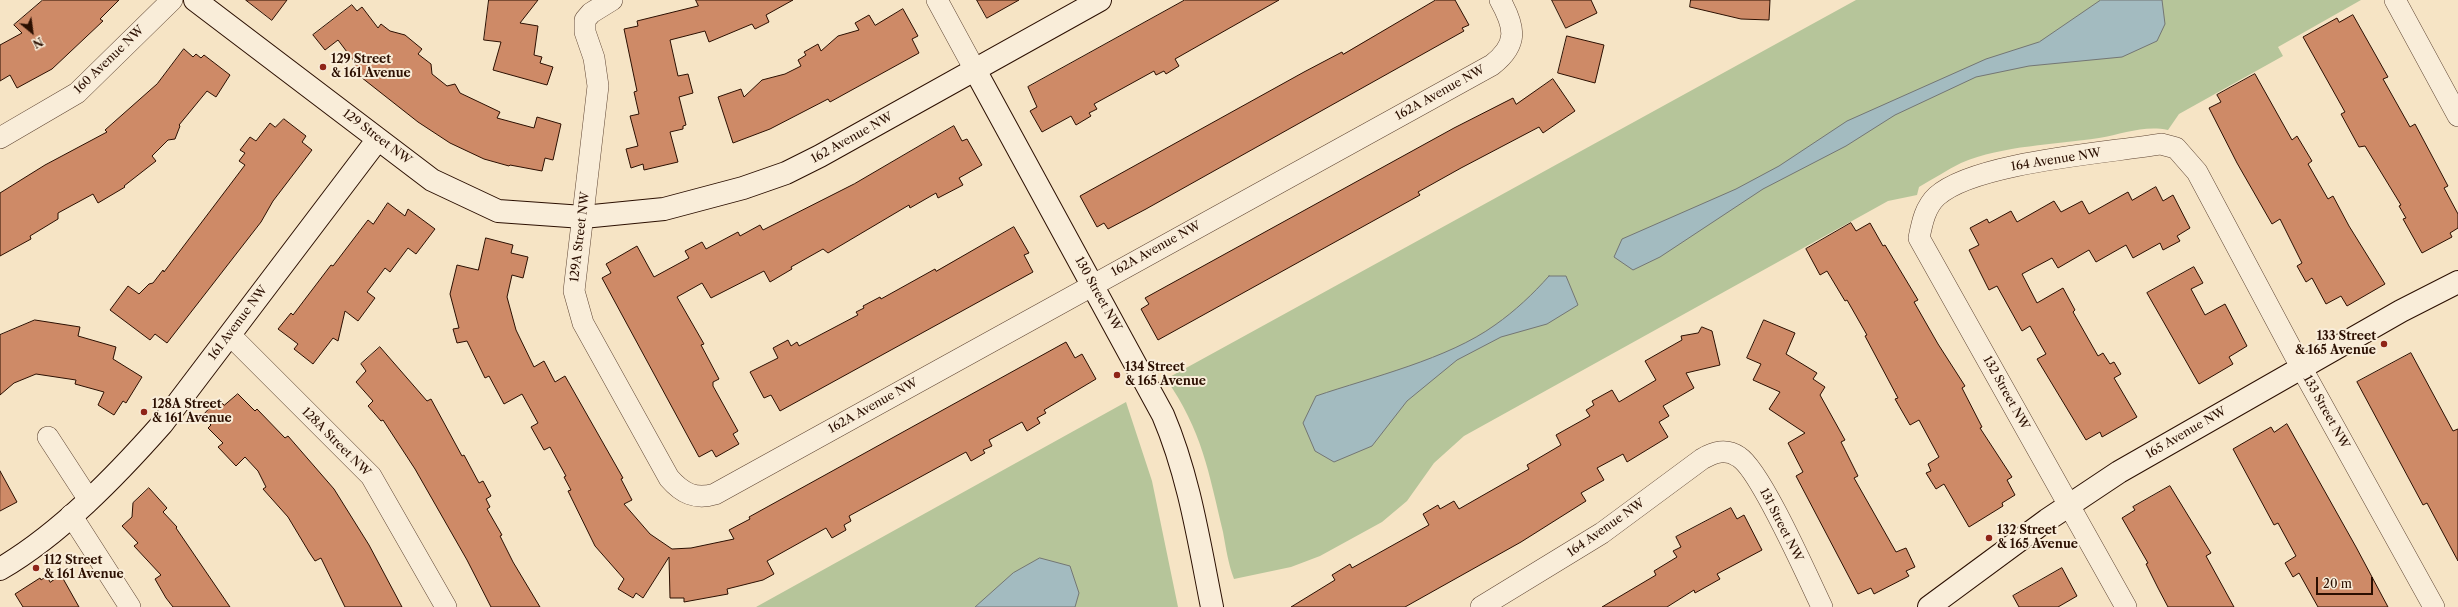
<!DOCTYPE html>
<html>
<head>
<meta charset="utf-8">
<style>
	body { margin:0 }
	#map { position:relative; width:2458px; height:607px; overflow:hidden; background:#f6e4c5; font-family:"Libre Caslon Text",serif }
	canvas { display:block }
	.north { position:absolute; left:12px; top:12px; width:40px; height:40px; -webkit-text-stroke:3px #f9edd9; paint-order:stroke; rotate:151deg; font-size:11px; font-weight:700; line-height:16px; text-align:center; color:#2b0f01 }
	.north::after { content:''; display:block; margin:auto; width:14px; height:18px; background:#2b0f01; clip-path:polygon(50% 0,100% 100%,50% 72%,0 100%) }
	.scale { position:absolute; left:2316px; top:577px; width:57px; height:18px; box-sizing:border-box; border:2px solid #2b0f01; border-top:0; padding-left:5px; font-size:12px; line-height:14px; white-space:nowrap; color:#2b0f01; -webkit-text-stroke:3px #f9edd9; paint-order:stroke }
</style>
</head>
<body>
<div id="map">
<canvas width="2458" height="607"></canvas>
<div class="north">N</div>
<div class="scale">20 m</div>
</div>
<script>
const ctx = document.querySelector('canvas').getContext('2d');
ctx.lineJoin = 'round';
function fill(path, color) { ctx.fillStyle = color; ctx.fill(path, 'evenodd'); }
function stroke(path, color, width, dash) { ctx.strokeStyle = color; ctx.lineWidth = width; ctx.lineCap = dash ? 'butt' : 'round'; ctx.setLineDash(dash || []); ctx.stroke(path); }
function drawText(font, color, halo, rows, align = 'center') {
  ctx.font = font + ' "Libre Caslon Text",serif'; ctx.lineWidth = 4; ctx.setLineDash([]); ctx.textBaseline = 'middle'; ctx.strokeStyle = halo; ctx.fillStyle = color; for (const [text, x, y, turn = 0] of rows) {
    ctx.save(); ctx.translate(x, y); ctx.rotate((+turn || 0) * Math.PI / 180); ctx.textAlign = isNaN(turn) ? turn : align; if (halo) ctx.strokeText(text, 0, 0); ctx.fillText(text, 0, 0); ctx.restore();
  }
}
fill(new Path2D(`
	M1856 0H2361L2278 47 2283 56 2179 114 2168 130C2144 125 2123 134 2099 138 2054 145 2004 145 1961 163 1947 170 1933 179 1919 187L1917 195 1888 201 1464 436 1434 463 1407 501 1382 522 1320 556 1291 567 1234 579C1228 563 1226 548 1223 532 1209 473 1202 430 1166 379Z
	M1126 402 1152 481 1178 607H756Z`), '#b6c59a');
const water = new Path2D(`
	M2101 0H2162L2165 24 2157 41 2122 57 2029 66 1976 77 1895 115 1846 146 1763 189 1660 257 1633 270 1614 257 1622 239 1736 189 1779 166 1847 121 1986 59 2039 42Z
	M1549 276H1566L1578 305 1547 324 1501 337 1457 360 1407 401 1372 446 1334 462 1315 451 1303 423 1316 396C1372 377 1448 359 1495 325 1515 311 1533 294 1549 276Z
	M1040 558 1070 566 1079 593 1075 607H975L1013 573Z`);
fill(water, '#a3bbc0');
stroke(water, '#737674', 1);
const building = new Path2D(`
	M43 0H119L100 19 103 21 52 69 17 88 10 75 0 81V45L22 33 14 25Z
	M246 0H287L272 20Z
	M489 0H538L520 23 538 26 534 55 542 57 540 63 553 67 547 85 493 70 501 42 484 40Z
	M696 0H793L766 15 769 22 755 29 752 24 709 42 705 31 670 40 678 76 688 74 693 93 679 97 686 125 683 126V129L670 132 678 162 644 170 643 164 631 168 626 149 638 146 630 116 639 114 634 92 637 91 624 29 638 26 637 21 698 6Z
	M977 0H1019L987 18Z
	M1185 0H1279L1175 59 1179 66 1166 74 1164 71 1156 75 1154 71 1094 104 1097 109 1089 113 1091 116 1076 125 1071 116 1042 132 1030 111 1037 107 1028 87Z
	M1436 0H1455L1469 25 1462 28 1464 31 1146 209 1108 229 1104 223 1097 227 1080 196 1304 72 1342 52 1343 54Z
	M1552 0H1591L1597 13 1566 28Z
	M1691 0H1770L1769 20 1741 19 1690 7Z
	M352 5 357 11 362 7 378 28 381 24 390 31 405 35 422 49 418 54 431 64 432 74 447 86 455 84 460 93 500 112 497 118 534 128 537 117 561 124 553 160 545 158 542 171 510 165 509 166 484 159 450 143 418 122 352 70 356 64 338 40 325 50 313 35Z
	M903 9 918 36 912 39 919 53 830 102 828 99 770 129 733 143 718 97 741 89 744 97 762 80 785 74 801 66 798 60 806 55 804 52 818 44 821 51 838 36 859 30 855 23 869 15 875 25Z
	M2353 15 2388 77 2383 79 2410 127 2415 124 2448 186 2444 188 2458 214V228L2450 233 2452 237 2422 253 2403 219 2406 218 2399 206 2401 205 2365 146 2359 147 2341 114 2345 112 2303 37 2337 18 2339 22Z
	M1567 36 1604 45 1595 83 1558 73Z
	M184 49 193 57 196 54 201 58 204 55 230 75 216 97 207 91 179 125 180 126 175 139 168 140 152 156 156 161 124 186 125 187 98 203 93 194 58 213V219L30 236 31 239 0 256V193L45 165 107 132 105 130 157 84Z
	M2255 74 2292 140 2297 136 2312 161 2308 164 2328 199 2333 196 2349 226 2385 284 2347 306 2341 296 2326 304 2312 278 2306 282 2297 266 2302 263 2280 219 2272 224 2237 163 2209 108 2221 102 2217 95Z
	M1553 79 1575 111 1543 133 1539 127 1461 168 1418 192 1420 195 1158 340 1141 309 1149 304 1145 298 1454 128 1513 98 1516 104Z
	M284 119 306 136 302 142 312 150 273 201 261 222 167 343 155 334 150 340 110 310 128 286 139 294 149 284 153 283 163 270 164 272 245 165 239 161 245 153 240 150 250 137 256 141 270 123 275 127Z
	M954 126 962 141 967 139 982 165 959 178 963 185 938 198 936 193 910 208 909 205 828 253 823 249 791 267 792 269 770 282 764 271 711 298 702 283 677 297 704 344 701 345 719 379 713 382V386L738 431 733 434 739 444 716 457 712 450 699 457 602 278 611 273 606 264 637 246 654 277 689 258 685 251 702 242 706 249 738 232 740 236 760 225 763 230 854 184Z
	M2156 187 2163 201 2173 195 2190 228 2177 236 2180 241 2163 250 2160 243 2133 258 2126 245 2096 262 2089 250 2058 268 2052 258 2022 274 2037 303 2063 288 2075 310 2073 312 2098 356 2103 353 2110 364 2114 362 2121 374 2114 378 2137 417 2102 437 2100 432 2086 440 2037 359 2046 354 2030 326 2022 331 1997 286 1989 290 1969 250 1979 245 1970 228 1987 219 1989 223 2011 211 2017 222 2054 201 2061 212 2082 201 2089 214 2128 192 2132 200Z
	M388 203 405 216 408 209 435 229 416 254 408 248 390 272 385 268 367 292 375 298 358 321 345 311 338 341 333 338 313 364 294 349 298 344 278 329 291 313 293 315 331 265 333 266 368 220 373 224Z
	M1851 223 1856 231 1870 223 1883 246 1885 245 1918 300 1914 302 1938 344 1965 386 1962 388 1982 427 1980 428 2012 477 2007 480 2015 495 2002 503 2003 506 1969 527 1944 484 1936 489 1926 473 1931 471 1928 464 1939 457 1919 420 1910 425 1895 399 1898 398 1865 336 1867 335 1847 300 1845 301 1827 271 1820 275 1806 249Z
	M1014 227 1029 253 1024 255 1033 272 780 411 771 395 764 398 750 372 778 358 773 348 788 340 791 346 797 342 799 346 858 315 856 312 864 308 863 306 880 297 881 299 935 269 936 271Z
	M486 238 513 245 511 253 528 257 523 278 512 275 507 297 516 330 534 367 544 361 555 382 565 376 623 478 621 479 632 500 624 504 650 534 672 549 691 548 734 539 729 530 750 519 749 517 1066 342 1075 358 1082 354 1096 379 1044 410 1046 413 1037 418 1040 423 1027 431 1022 422 989 440 992 446 983 450 985 453 971 461 966 452 849 516 851 521 844 525 846 530 832 538 826 528 767 561 774 574 763 580 727 589 728 594 684 602V598H670L669 557 643 598 636 593 633 598 618 589 624 579 595 546 568 491 571 490 564 477 566 476 550 447 544 450 531 427 538 423 522 394 504 404 489 376 485 378 467 341 457 343 453 329 459 328 450 294 457 265 478 270Z
	M2194 267 2203 283 2191 289 2205 315 2225 304 2247 346 2229 357 2233 364 2199 384 2147 293Z
	M35 320 80 327 78 336 116 347 113 359 142 377 126 403 123 401 114 415 98 405 104 392 75 384 76 380 36 374 14 383 0 395V335Z
	M1764 320 1795 333 1786 354 1817 373 1813 379 1825 387 1820 395 1845 440 1841 442 1858 476 1854 478 1896 552 1906 548 1915 567 1906 571 1909 576 1874 594 1871 588 1858 594 1796 476 1803 472 1788 443 1805 433 1769 409 1780 392 1753 380 1761 364 1747 358Z
	M1702 327 1712 331 1720 365 1686 373 1694 388 1663 406 1669 416 1659 422 1668 437 1627 462 1623 454 1597 468 1604 480 1581 493 1586 501 1521 542 1405 607H1291L1335 580 1332 575 1350 564 1352 568 1429 525 1423 514 1438 505 1440 509 1454 501 1459 509 1529 469 1527 465 1561 445 1556 435 1590 416 1586 410 1594 405 1592 401 1612 390 1619 402 1656 380 1645 361 1682 340 1681 336 1698 333Z
	M380 347 427 401 431 399 462 456 464 455 479 483 483 481 491 496 486 499 490 507 487 509 502 535 500 536 513 562 540 607H491L467 560 415 469 383 420 381 421 368 406 373 401 356 382 366 371 361 364Z
	M2411 353 2453 431 2458 429V561L2427 503 2423 505 2357 382Z
	M238 394 255 411 257 409 285 438 288 436 334 489 369 545 402 607H345L321 558 315 561 309 552 288 517 263 489 266 487 258 471 245 457 236 466 218 447 223 443 208 428 211 425 202 416 218 399 224 405Z
	M2287 424 2356 547 2388 607H2318L2299 573 2293 577 2285 563 2296 556 2278 523 2274 525 2233 449 2271 427 2274 432Z
	M0 471 17 502 0 511Z
	M2170 486 2211 553 2206 556 2234 607H2168L2158 588 2146 564 2148 563 2122 518 2135 510 2133 507Z
	M149 488 167 508 163 512 177 527 176 528 230 607H173L166 598 155 579 161 575 134 546 138 543 122 526 132 517 133 503Z
	M1731 508 1737 519 1744 515 1762 550 1717 574 1720 579 1695 593 1694 590 1667 607H1602L1656 575 1654 571 1677 557 1673 551 1681 547 1676 537Z
	M2062 568 2077 596 2058 607H2019L2013 596Z
	M61 575 79 607H23L15 594 40 578 41 580 47 576 50 582Z`);
fill(building, '#ce8a67');
stroke(building, '#2b0f01', 1);
const street = new Path2D(`
	M612 0 591 13 585 20V32L594 58 598 86 574 291 583 323 669 478C682 493 695 500 715 494L1492 65C1519 44 1515 27 1500 0
	M937 0 975 70
	M2395 0 2458 116
	M0 138 77 93 172 0
	M230 335 371 476 446 607
	M48 437 89 500
	M71 515 130 607
	M1481 607 1602 533 1702 459C1714 452 1726 448 1739 457 1761 471 1808 578 1822 607
	M2126 607 1919 238C1922 223 1925 207 1937 196 1975 162 2107 153 2161 144L2176 148 2197 172 2301 367 2434 607`);
const secondary = new Path2D(`
	M195 0 432 180 498 211 583 217 664 209 743 188 786 173 820 156 1100 0
	M975 70 1163 415C1189 476 1199 542 1212 607
	M0 569C60 534 116 476 162 424L378 139
	M1929 607 2047 520 2119 472 2401 311 2458 282`);
stroke(street, '#5e4432', 22);
stroke(secondary, '#2b0f01', 24);
stroke(street, '#f9edd9', 21);
stroke(secondary, '#f9edd9', 22);
for (const [x, y, r, color] of [
	[323,67,4,"#8f2418"],
	[2384,344,4,"#8f2418"],
	[1117,375,4,"#8f2418"],
	[144,412,4,"#8f2418"],
	[1989,538,4,"#8f2418"],
	[36,568,4,"#8f2418"]
]) { const dot = new Path2D(); dot.arc(x, y, r, 0, 2 * Math.PI); ctx.fillStyle = color; ctx.fill(dot); stroke(dot, '#f9edd9', 1.5); }
drawText('12px', '#2b0f01', '#f9edd9', [
	["160 Avenue NW",109,60,-44],
	["162A Avenue NW",1440,93,-29],
	["129 Street NW",377,137,37],
	["162 Avenue NW",852,138,-29],
	["164 Avenue NW",2056,160,-9],
	["129A Street NW",580,237,-83],
	["162A Avenue NW",1156,249,-29],
	["130 Street NW",1098,294,61],
	["161 Avenue NW",238,323,-53],
	["132 Street NW",2006,393,61],
	["162A Avenue NW",873,406,-29],
	["133 Street NW",2326,412,61],
	["165 Avenue NW",2186,433,-30],
	["128A Street NW",336,442,45],
	["131 Street NW",1781,525,63],
	["164 Avenue NW",1606,528,-35]
]);
drawText('bold 12px', '#2b0f01', '#f9edd9', [
	["129 Street",331,60],
	["& 161 Avenue",331,74],
	["133 Street",2376,337,"right"],
	["& 165 Avenue",2376,351,"right"],
	["134 Street",1125,368],
	["& 165 Avenue",1125,382],
	["128A Street",152,405],
	["& 161 Avenue",152,419],
	["132 Street",1997,531],
	["& 165 Avenue",1997,545],
	["112 Street",44,561],
	["& 161 Avenue",44,575]
], 'left');
</script>
</body>
</html>
